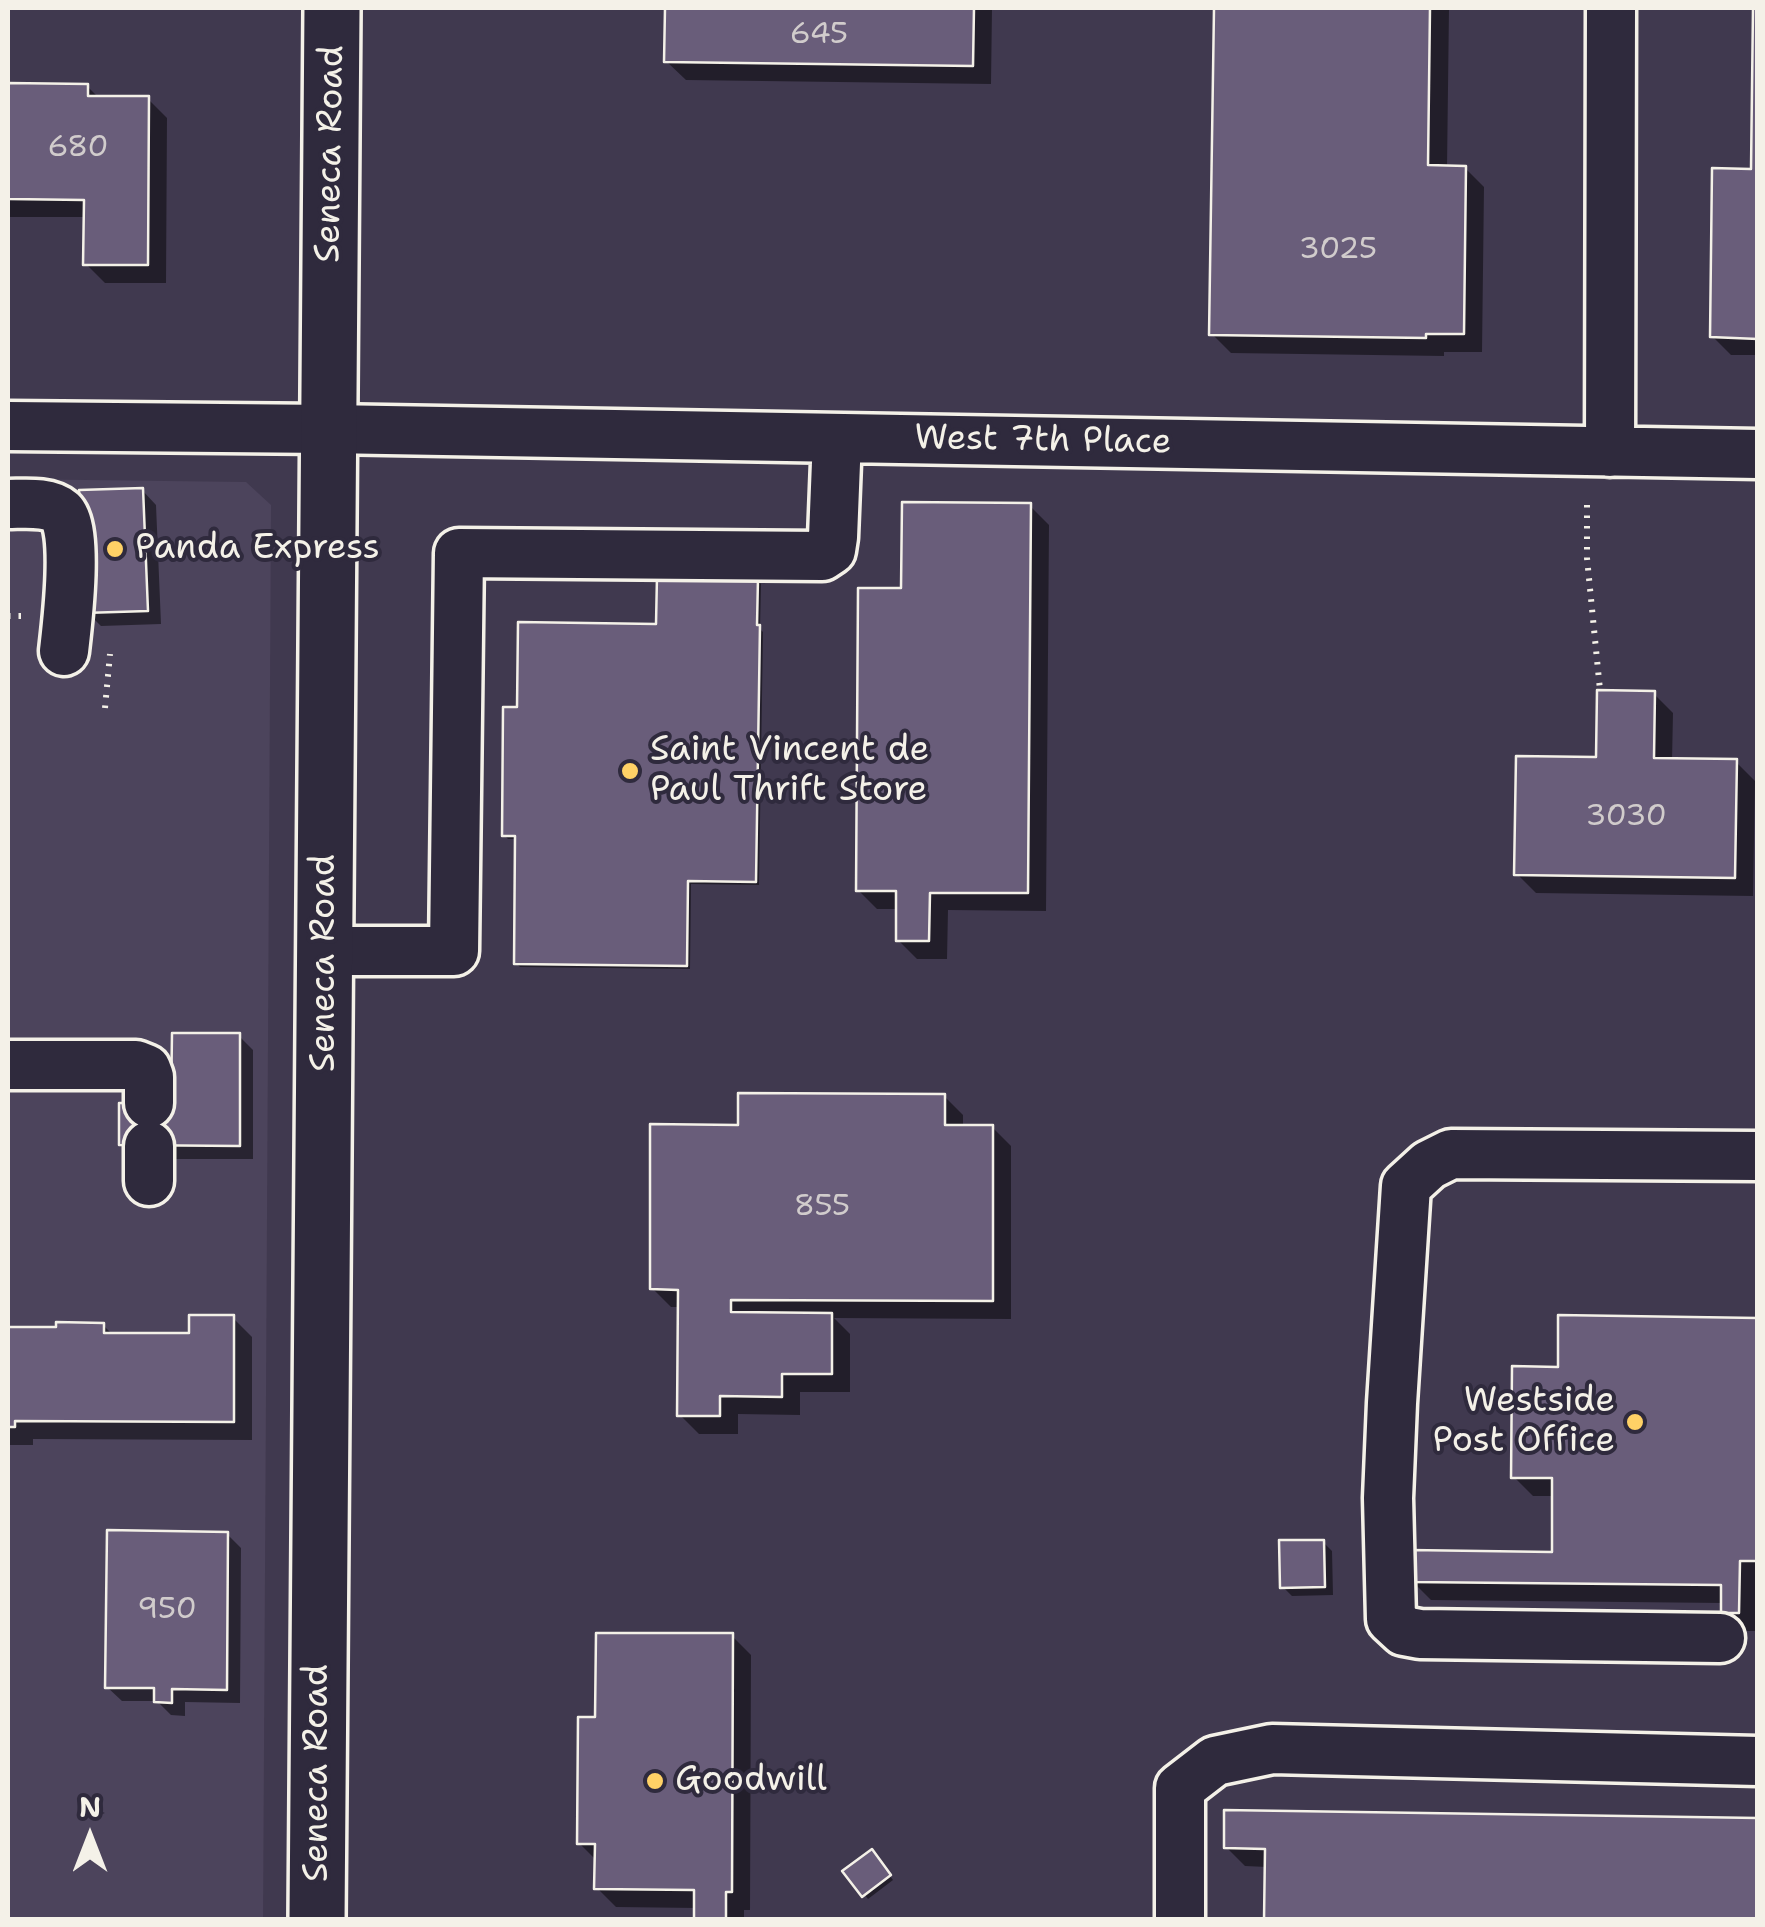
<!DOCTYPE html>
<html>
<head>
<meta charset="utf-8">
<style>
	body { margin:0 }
	#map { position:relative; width:1765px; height:1927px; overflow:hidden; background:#40394f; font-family:"Shantell Sans",sans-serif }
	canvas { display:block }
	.frame { position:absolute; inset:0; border:10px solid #f4f1e8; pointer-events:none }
	.north { position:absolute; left:40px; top:1787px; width:100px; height:100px; -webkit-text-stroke:8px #2f2a3d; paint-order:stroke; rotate:0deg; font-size:28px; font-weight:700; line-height:40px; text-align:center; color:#f4f1e8 }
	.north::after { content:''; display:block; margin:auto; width:35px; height:45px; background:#f4f1e8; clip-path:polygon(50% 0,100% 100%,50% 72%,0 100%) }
</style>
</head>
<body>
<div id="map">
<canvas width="1765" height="1927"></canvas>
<div class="frame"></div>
<div class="north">N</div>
</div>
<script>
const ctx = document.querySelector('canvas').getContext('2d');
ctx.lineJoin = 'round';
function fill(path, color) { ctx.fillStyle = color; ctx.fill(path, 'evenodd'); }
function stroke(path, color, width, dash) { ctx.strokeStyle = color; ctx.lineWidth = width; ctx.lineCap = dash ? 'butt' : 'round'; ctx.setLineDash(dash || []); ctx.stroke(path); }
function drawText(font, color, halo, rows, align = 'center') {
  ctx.font = font + ' "Shantell Sans",sans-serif'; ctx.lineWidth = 8; ctx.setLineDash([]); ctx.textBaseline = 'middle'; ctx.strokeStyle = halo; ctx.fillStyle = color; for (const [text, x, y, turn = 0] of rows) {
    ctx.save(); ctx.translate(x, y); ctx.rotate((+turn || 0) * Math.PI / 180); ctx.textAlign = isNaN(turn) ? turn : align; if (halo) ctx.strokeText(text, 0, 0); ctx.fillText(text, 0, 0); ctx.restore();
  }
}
fill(new Path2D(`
	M8 479 246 482 271 505 263 1919 8 1920Z`), '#4c445c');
fill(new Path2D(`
	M667 8H992L991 84 686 80 666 61Z
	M1216 8H1449L1447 168H1465L1484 187 1482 352H1444V356L1231 353 1212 334Z
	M1755 8H1758V355H1731L1712 336 1753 171Z
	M8 86H87L99 98 148 99 167 118 166 283H105L86 264V217H8Z
	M142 490 156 505 161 624 101 626 87 612Z
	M1030 506 1049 525 1046 911 948 910 947 959H917L898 940 899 909H877L858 890 904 591Z
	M757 580 761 584 760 629 763 632 759 885 691 884 690 969 520 967 516 963 518 839H508L504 835 519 709 659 627Z
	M1654 694 1673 713 1672 761 1736 762 1755 781 1753 896 1536 893 1517 874Z
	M239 1036 253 1050V1159H135L121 1144Z
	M944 1096 963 1115V1127H992L1011 1146V1319L834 1318 850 1334V1392H800V1415L738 1414V1434H699L680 1415V1307H671L652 1288 740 1127Z
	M233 1318 252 1337V1440L33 1439V1445H8V1330H58L103 1325 114 1336H191Z
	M1758 1320 1757 1631H1742L1723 1612V1603L1431 1600 1412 1581 1554 1554 1555 1496H1533L1514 1477 1560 1369Z
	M227 1534 241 1548 240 1703 185 1702V1716L171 1715 157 1701H122L107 1687Z
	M1323 1542 1332 1551 1333 1595 1292 1596 1283 1587Z
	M732 1636 751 1655 750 1910H744V1920H697V1908L616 1907 597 1888V1861L579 1843 598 1720Z
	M1758 1821 1267 1867 1245 1866 1226 1847Z
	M875 1856 893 1880 868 1899 846 1872Z`), '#0007');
const building = new Path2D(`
	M665 8H974L973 66 664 62Z
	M1214 8H1430L1428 165 1466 166 1464 334H1426V338L1209 335Z
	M1753 8H1758V339L1710 337 1712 168 1751 169Z
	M8 83 88 84V96H149L148 265H83L84 200 8 199Z
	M143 488 148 611 84 613 79 490Z
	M902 502 1031 503 1028 893H930L929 941H896V891H856L858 588H901Z
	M657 576 758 578 757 625H760L756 882 688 881 687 966 514 964 515 836H502L503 707H517L518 622 656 624Z
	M1597 690 1655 691 1654 758 1737 759 1735 878 1514 875 1516 756 1596 757Z
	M172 1033H240V1146L119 1145V1103H171Z
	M738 1093 945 1094V1125H993V1301L731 1300V1312L832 1313V1374H782V1397L720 1396V1416H677L678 1290 650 1289V1124L738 1125Z
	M189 1315H234V1422L15 1421V1427H8V1327H56V1322L104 1323V1333H189Z
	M1558 1315 1758 1318V1561H1740L1739 1613H1721V1585L1410 1582V1550L1552 1552V1478H1511L1512 1366 1558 1367Z
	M107 1530 228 1532 227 1690 172 1689V1703L154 1702V1688H105Z
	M1279 1540H1324L1325 1587 1280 1588Z
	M596 1633H733L732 1892H726V1920H694V1890L594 1889 595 1844H577L578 1717H595Z
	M1224 1810 1758 1818V1920H1264L1265 1849 1224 1848Z
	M872 1849 891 1875 862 1897 842 1871Z`);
fill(building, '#695d7a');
stroke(building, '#f4f1e8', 2.5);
const minor = new Path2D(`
	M8 426 329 429 1758 454
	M1610 452 1611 8
	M8 504C24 504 48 501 61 512 79 529 67 625 64 651
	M325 951H454L459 553 822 556 831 550 833 537 837 438
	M8 1065H136L146 1069 149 1077V1103
	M149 1146V1181
	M1720 1638 1420 1634 1404 1631 1391 1619 1388 1498 1392 1403 1406 1186 1429 1165 1451 1154 1758 1156
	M1180 1920V1788L1215 1761 1272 1749 1758 1761`);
const major = new Path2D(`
	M317 1920 332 8`);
stroke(minor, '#f4f1e8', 55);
stroke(major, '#f4f1e8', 62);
stroke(new Path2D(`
	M1587 505V558L1600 690
	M8 616H26
	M105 708 110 654`), '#f4f1e8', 6, [2.5, 8]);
stroke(minor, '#2f2a3d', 48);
stroke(major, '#2f2a3d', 55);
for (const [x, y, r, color] of [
	[115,549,10,"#ffd166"],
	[630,771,10,"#ffd166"],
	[1635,1422,10,"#ffd166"],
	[655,1781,10,"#ffd166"]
]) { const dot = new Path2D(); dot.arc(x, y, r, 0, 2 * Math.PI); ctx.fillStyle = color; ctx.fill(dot); stroke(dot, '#2f2a3d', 4); }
drawText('30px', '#d1cccc', null, [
	["645",819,35],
	["680",78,148],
	["3025",1338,250],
	["3030",1626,817],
	["855",822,1207],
	["950",167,1610]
]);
drawText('35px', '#f4f1e8', '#2f2a3d', [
	["Seneca Road",331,154,-89],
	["West 7th Place",1043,441,1],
	["Seneca Road",325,963,-90],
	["Seneca Road",318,1773,-90]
]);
drawText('35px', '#f4f1e8', '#2f2a3d', [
	["Panda Express",135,549],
	["Saint Vincent de",650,751],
	["Paul Thrift Store",650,791],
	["Westside",1615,1402,"right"],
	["Post Office",1615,1442,"right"],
	["Goodwill",675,1781]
], 'left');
</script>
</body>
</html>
